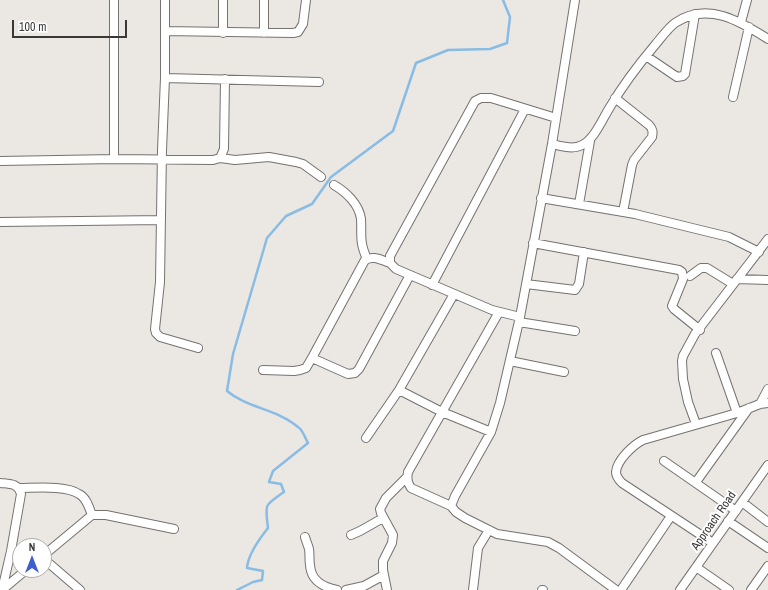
<!DOCTYPE html>
<html>
<head>
<meta charset="utf-8">
<style>
	body { margin:0 }
	#map { position:relative; width:768px; height:590px; overflow:hidden; background:#ebe7e3; font-family:"Archivo Narrow",sans-serif }
	canvas { display:block }
	.north { position:absolute; left:12px; top:538px; width:40px; height:40px; box-sizing:border-box; background:#fff; border:1px solid #b0afaf; border-radius:50%; rotate:0deg; font-size:11px; font-weight:700; line-height:16px; text-align:center; color:#393836 }
	.north::after { content:''; display:block; margin:auto; width:14px; height:18px; background:#3e5dcf; clip-path:polygon(50% 0,100% 100%,50% 72%,0 100%) }
	.scale { position:absolute; left:12px; top:20px; width:115px; height:18px; box-sizing:border-box; border:2px solid #393836; border-top:0; padding-left:5px; font-size:12px; line-height:14px; white-space:nowrap; color:#393836; -webkit-text-stroke:3px #fff; paint-order:stroke }
</style>
</head>
<body>
<div id="map">
<canvas width="768" height="590"></canvas>
<div class="north">N</div>
<div class="scale">100 m</div>
</div>
<script>
const ctx = document.querySelector('canvas').getContext('2d');
ctx.lineJoin = 'round';
function stroke(path, color, width, dash) { ctx.strokeStyle = color; ctx.lineWidth = width; ctx.lineCap = dash ? 'butt' : 'round'; ctx.setLineDash(dash || []); ctx.stroke(path); }
function drawText(font, color, halo, rows, align = 'center') {
  ctx.font = font + ' "Archivo Narrow",sans-serif'; ctx.lineWidth = 4; ctx.setLineDash([]); ctx.textBaseline = 'middle'; ctx.strokeStyle = halo; ctx.fillStyle = color; for (const [text, x, y, turn = 0] of rows) {
    ctx.save(); ctx.translate(x, y); ctx.rotate((+turn || 0) * Math.PI / 180); ctx.textAlign = isNaN(turn) ? turn : align; if (halo) ctx.strokeText(text, 0, 0); ctx.fillText(text, 0, 0); ctx.restore();
  }
}
stroke(new Path2D(`
	M237 590 253 582 262 580 263 571 247 568C248 554 260 538 268 528 265 503 264 506 284 492L281 484 269 482 273 471 308 443C305 438 303 430 298 427 277 409 247 408 227 391L233 354 267 238 286 216 312 204 331 177 393 131 416 63 448 50 490 49 507 43 510 17 503 0`), '#89bce4', 2.5);
const minor = new Path2D(`
	M165 0V78L162 150 160 282 155 329 156 333 160 337 198 348
	M223 0V33
	M741 22 747 0
	M165 31 293 33 298 32 303 24 306 0
	M264 33V0
	M646 56 677 77 683 76 685 74 695 14
	M165 78 319 82
	M733 97 749 27
	M615 98 649 125C653 129 653 132 652 137L634 160 632 165 623 212
	M552 144C561 146 573 150 582 145 594 140 603 118 610 107 623 85 639 64 655 45 661 38 668 28 675 23 707 1 740 21 768 39
	M220 158 235 160 269 157 296 162 303 164 321 177
	M114 159V0
	M0 161 114 159 213 160 220 158 224 149 225 79
	M334 185C346 192 359 204 361 219 362 236 359 241 367 259
	M541 198 635 214 729 237 759 252
	M579 204 590 141
	M0 222 161 220
	M533 243 679 270 682 272 683 279 672 306 674 309 700 330
	M690 276 701 268H707L733 284
	M737 279 768 280
	M526 284 575 290 579 284 584 252
	M432 285 525 109
	M499 312 408 472C407 478 407 482 411 488L451 506 456 512 465 518 497 534 548 542 559 548 616 590
	M520 317 492 310 396 269 390 263V256L475 101 481 98H491L556 118
	M519 322 575 331
	M716 353 737 413
	M312 358 348 374 355 373 359 369 410 275
	M510 361 564 372
	M263 370 294 371 300 370 306 368 313 356 365 260C373 255 381 260 390 263
	M399 390 442 412 491 432
	M760 404 768 389
	M696 424 688 402 683 379 682 361 683 356 695 334 768 239
	M366 438 399 390 454 294
	M664 461 736 511
	M696 482 749 408
	M0 483C10 484 18 483 21 494L11 551 2 590
	M19 488C35 488 66 485 79 494 87 498 89 508 92 515
	M742 502 768 522
	M451 506 455 496 491 432 500 403 520 317 552 144 575 0
	M728 521 768 548
	M351 535 360 531 383 518
	M305 537C306 541 308 545 309 549 310 555 309 560 310 565 311 581 323 587 337 590
	M713 543 622 483C619 480 616 477 616 472 617 460 633 445 643 440L737 413 760 404 768 403
	M44 555 92 515H106L174 529
	M44 559 80 590
	M696 567 729 590
	M2 590 26 570
	M346 590 364 586 384 575
	M387 590 383 570V561L392 543 393 535 381 513 380 509 386 498 407 477
	M473 590 478 548 489 530
	M542 590H543
	M621 590 671 516
	M680 590 768 465
	M751 590 768 566`);
stroke(minor, '#75726f', 10);
stroke(minor, '#fff', 8);
drawText('12px', '#393836', '#fff', [
	["Approach Road",714,521,-55]
]);
</script>
</body>
</html>
